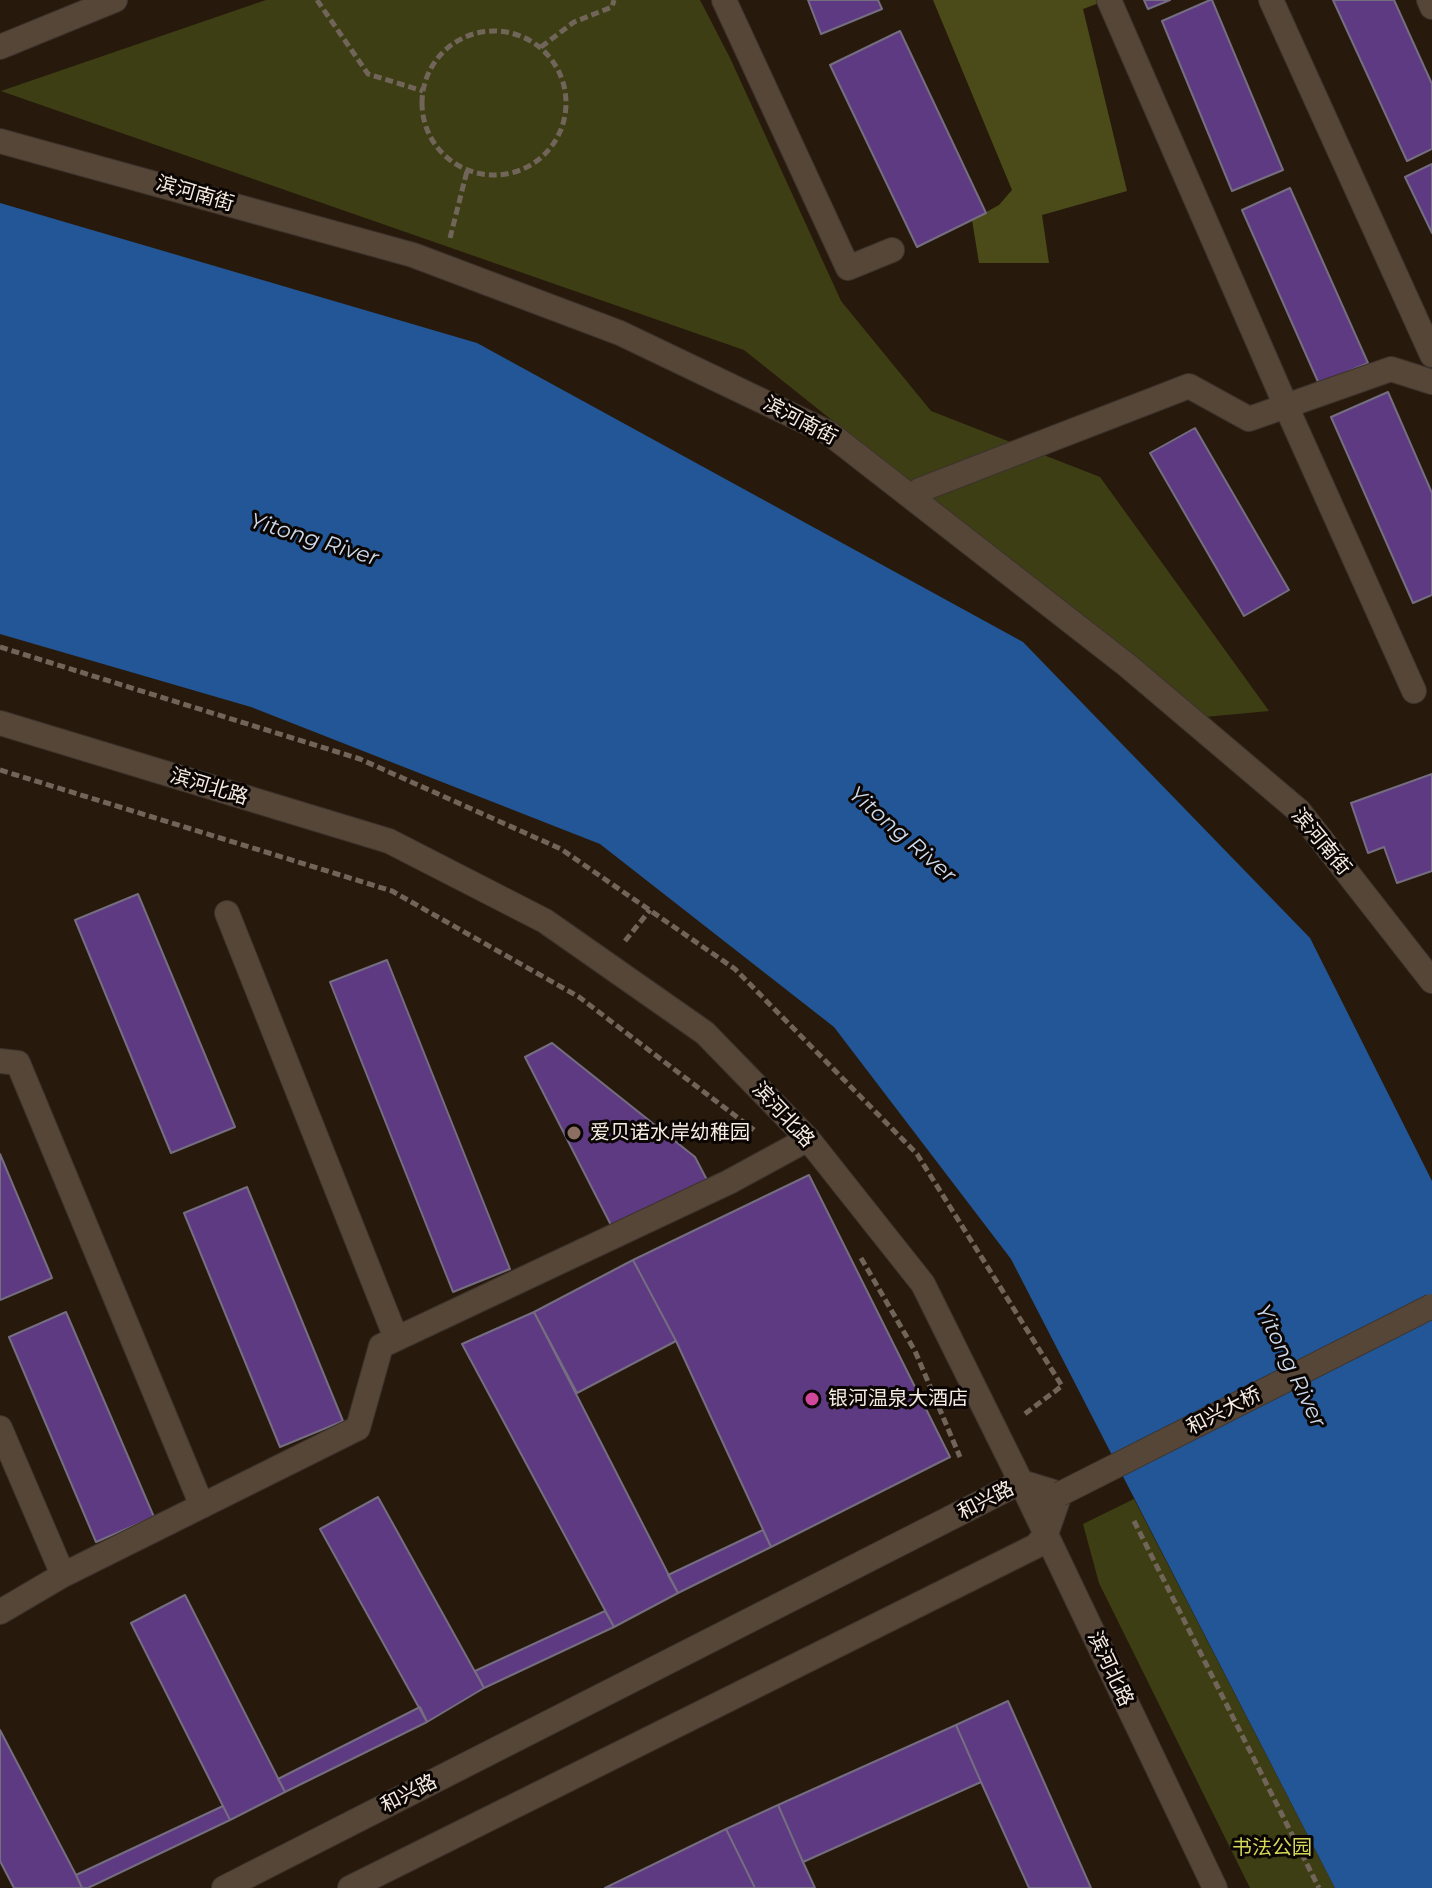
<!DOCTYPE html>
<html>
<head>
<meta charset="utf-8">
<style>
	body { margin:0 }
	canvas { display:block; background:#271a0d }
</style>
</head>
<body>
<canvas width="1432" height="1888"></canvas>
<script>
const ctx = document.querySelector('canvas').getContext('2d');
ctx.lineJoin = 'round';
function fill(path, color) { ctx.fillStyle = color; ctx.fill(path, 'evenodd'); }
function stroke(path, color, width, dash) { ctx.strokeStyle = color; ctx.lineWidth = width; ctx.lineCap = dash ? 'butt' : 'round'; ctx.setLineDash(dash || []); ctx.stroke(path); }
function drawText(font, color, halo, rows, align = 'center') {
  ctx.font = font + ' Montserrat,"Noto Sans SC",sans-serif'; ctx.lineWidth = 6; ctx.setLineDash([]); ctx.textBaseline = 'middle'; ctx.strokeStyle = halo; ctx.fillStyle = color; for (const [text, x, y, turn = 0] of rows) {
    ctx.save(); ctx.translate(x, y); ctx.rotate((+turn || 0) * Math.PI / 180); ctx.textAlign = isNaN(turn) ? turn : align; if (halo) ctx.strokeText(text, 0, 0); ctx.fillText(text, 0, 0); ctx.restore();
  }
}
fill(new Path2D(`
	M266 0H700L730 58 841 301 931 411 1100 477 1269 711 1204 717 744 350 1 91Z
	M1134 1499 1335 1888H1250L1099 1583 1083 1524Z`), '#3d3e14');
fill(new Path2D(`
	M933 0H1107L1083 9 1127 191 1042 215 1049 263H979L972 220 999 205 1012 190Z`), '#4a4b18');
fill(new Path2D(`
	M0 203 477 343 1023 642 1310 938 1432 1181V1888H1335L1011 1259 834 1027 600 844 251 707 0 634Z`), '#225696');
const building = new Path2D(`
	M808 0H878L882 9 821 34Z
	M1144 0H1170L1148 9Z
	M1210 0H1212L1283 170 1232 191 1162 21Z
	M1333 0H1394L1432 84V149L1407 161Z
	M900 31 986 213 917 247 830 65Z
	M1432 164V233L1405 177Z
	M1290 188 1368 363 1319 384 1242 210Z
	M1388 392 1432 493V595L1413 603 1331 417Z
	M1195 428 1289 590 1244 616 1150 453Z
	M1432 774V871L1397 883 1384 847 1368 853 1351 803Z
	M138 894 235 1127 171 1153 75 920Z
	M387 960 510 1269 453 1292 330 982Z
	M552 1043 695 1157 707 1180 613 1229 525 1057Z
	M0 1154 52 1278 0 1300Z
	M809 1175 950 1457 771 1547 676 1341 633 1260Z
	M247 1187 343 1421 280 1447 184 1213Z
	M633 1260 676 1341 577 1393 534 1312Z
	M66 1312 154 1517 96 1542 9 1337Z
	M534 1312 678 1593 614 1627 462 1344Z
	M378 1497 484 1688 427 1722 320 1529Z
	M763 1530 771 1547 678 1593 668 1575Z
	M185 1595 285 1792 230 1820 131 1623Z
	M605 1611 614 1627 484 1688 475 1671Z
	M1008 1701 1091 1888H1029L981 1782 956 1725Z
	M420 1707 427 1722 285 1792 278 1779Z
	M956 1725 981 1782 803 1862 778 1805Z
	M0 1730 76 1875 82 1888H14L0 1861Z
	M778 1805 803 1862 815 1888H755L726 1829Z
	M223 1806 230 1820 88 1888H82L76 1875Z
	M726 1829 755 1888H605Z`);
fill(building, '#5d3a82');
stroke(building, '#756d80', 2);
const minor = new Path2D(`
	M724 0 848 268 892 250
	M1109 0 1286 406 1414 691
	M1271 0 1432 355
	M1429 0 1432 7
	M0 47 115 0
	M0 141 413 255 620 333 829 433 1128 666 1299 811 1432 981
	M920 490 1189 386 1249 419 1391 369 1432 382
	M0 723 389 841 545 921 705 1033 808 1139 923 1284 1021 1482 1215 1888
	M227 913 396 1338
	M0 1061 18 1063 202 1506
	M0 1428 63 1575
	M0 1612 63 1575 358 1428 381 1346 729 1182 808 1139
	M224 1888 1021 1482 1060 1494 1046 1534 1036 1546 350 1888`);
stroke(minor, '#3d332d', 26);
stroke(new Path2D(`
	M317 0 368 74 423 91
	M422 103a72 72 0 1 1 144 0a72 72 0 1 1-144 0Z
	M541 47 574 22 612 7 614 0
	M450 238 467 171
	M0 647 360 759 561 849 735 969 917 1154 1062 1386 1022 1416
	M0 770 392 891 579 997 754 1130
	M625 941 650 910
	M861 1258 915 1351 960 1457
	M1134 1521 1319 1888`), '#71655a', 5, [8, 4]);
stroke(minor, '#554638', 24);
const minorBridge = new Path2D(`
	M1060 1494 1432 1306`);
stroke(minorBridge, '#3d332d', 26, []);
stroke(minorBridge, '#554638', 24);
for (const [x, y, r, color] of [
	[574,1133,8,"#8d6e63"],
	[812,1399,8,"#d1479c"]
]) { const dot = new Path2D(); dot.arc(x, y, r, 0, 2 * Math.PI); ctx.fillStyle = color; ctx.fill(dot); stroke(dot, '#0b0603', 3); }
drawText('20px', '#f5ebe3', '#0b0603', [
	["滨河南街",195,194,16],
	["滨河南街",800,421,28],
	["滨河北路",209,787,17],
	["滨河南街",1321,842,50],
	["滨河北路",783,1115,47],
	["和兴大桥",1224,1411,-27],
	["和兴路",986,1501,-27],
	["滨河北路",1110,1669,65],
	["和兴路",409,1794,-27]
]);
drawText('20px', '#f5ebe3', '#0b0603', [
	["爱贝诺水岸幼稚园",590,1133],
	["银河温泉大酒店",828,1399]
], 'left');
drawText('20px', '#d4d758', '#0b0603', [
	["书法公园",1272,1848]
]);
drawText('italic 22px', '#ccdaec', '#0b0603', [
	["Yitong River",314,540,17],
	["Yitong River",902,835,41],
	["Yitong River",1290,1366,64]
]);
</script>
</body>
</html>
